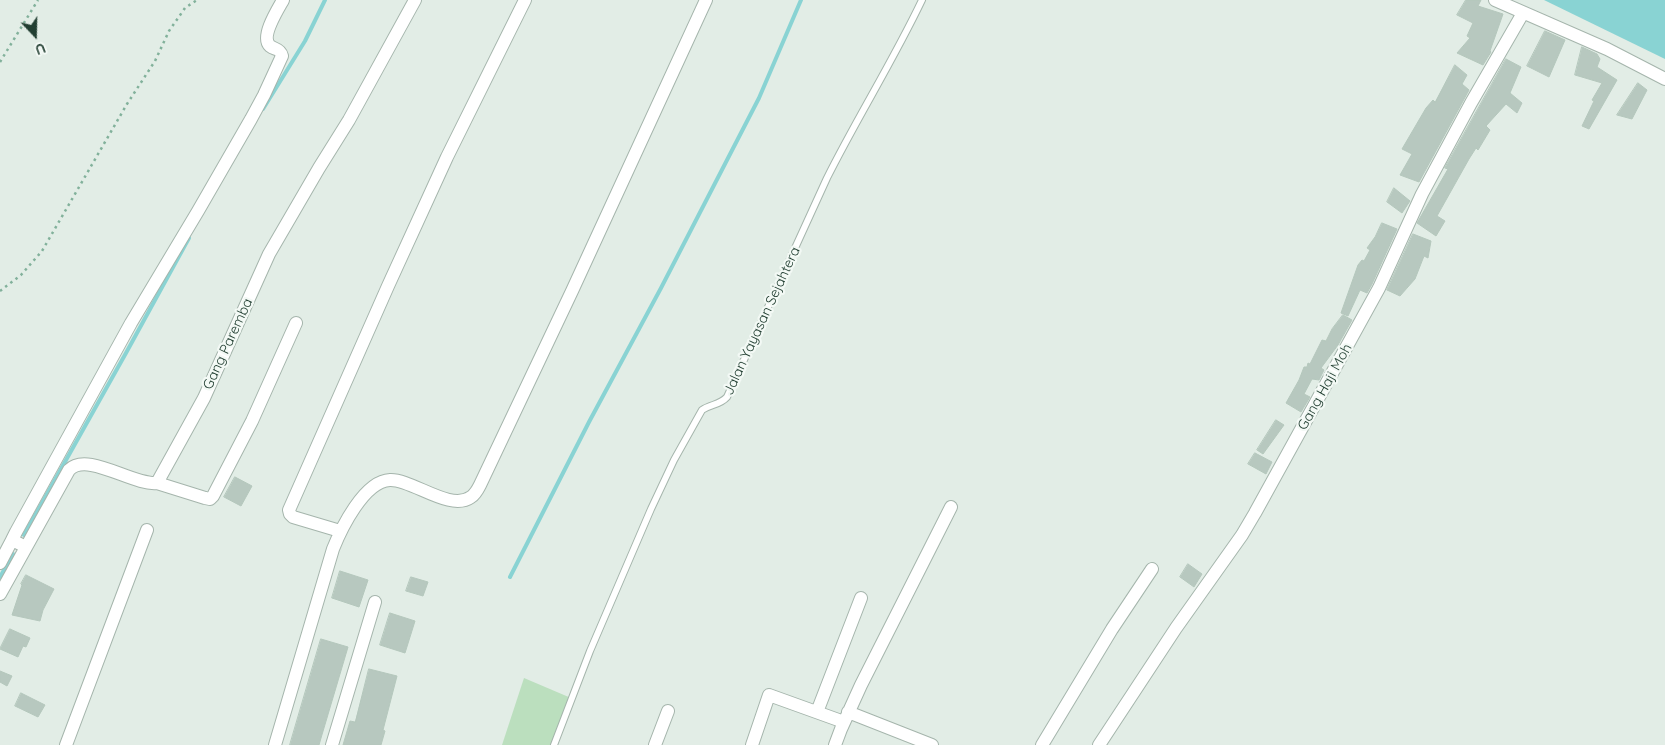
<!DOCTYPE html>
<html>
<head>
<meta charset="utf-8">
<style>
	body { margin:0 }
	#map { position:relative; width:1665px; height:745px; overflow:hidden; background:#e2ede6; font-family:Quicksand,sans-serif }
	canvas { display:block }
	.north { position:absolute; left:10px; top:10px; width:50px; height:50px; -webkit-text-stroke:4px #f3f9f5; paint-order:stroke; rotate:159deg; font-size:14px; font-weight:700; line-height:20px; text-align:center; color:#223f32 }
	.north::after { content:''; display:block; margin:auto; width:18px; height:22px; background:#223f32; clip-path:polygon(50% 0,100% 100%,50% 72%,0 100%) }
</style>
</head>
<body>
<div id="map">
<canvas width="1665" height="745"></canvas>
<div class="north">U</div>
</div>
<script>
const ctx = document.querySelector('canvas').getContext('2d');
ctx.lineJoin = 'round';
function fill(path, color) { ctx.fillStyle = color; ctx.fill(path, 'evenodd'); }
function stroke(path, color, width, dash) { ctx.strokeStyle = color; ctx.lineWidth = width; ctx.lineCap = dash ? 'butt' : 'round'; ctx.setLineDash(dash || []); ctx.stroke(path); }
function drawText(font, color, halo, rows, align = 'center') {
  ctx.font = font + ' Quicksand,sans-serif'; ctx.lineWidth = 4.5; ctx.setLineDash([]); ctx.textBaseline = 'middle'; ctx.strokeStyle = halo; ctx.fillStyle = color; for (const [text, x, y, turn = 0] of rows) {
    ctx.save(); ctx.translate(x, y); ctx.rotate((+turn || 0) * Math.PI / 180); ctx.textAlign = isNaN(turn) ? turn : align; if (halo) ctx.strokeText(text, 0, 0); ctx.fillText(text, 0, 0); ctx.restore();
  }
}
fill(new Path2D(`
	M524 678 571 698 556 745H502Z`), '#bbdfbe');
fill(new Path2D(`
	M1544 0H1665V59Z`), '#89d3d3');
stroke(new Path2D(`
	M263 109 305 41 325 0
	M24 535 126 353 189 238
	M0 577 13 554
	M510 577 589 422 661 288 759 98 801 0`), '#89d3d3', 4);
const building = new Path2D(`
	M1466 0H1481L1478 6 1503 14 1490 51 1491 52 1483 65 1457 53 1470 38 1467 36 1473 23 1457 15Z
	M1545 31 1565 40 1549 77 1527 66Z
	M1582 47 1597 54 1600 59 1597 67 1617 80 1589 129 1582 126 1594 101 1592 100 1602 83 1575 75Z
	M1506 59 1521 67 1510 93 1522 103 1517 113 1506 104 1486 126 1490 130 1478 150 1476 148 1469 159 1437 216 1445 221 1436 236 1417 223 1448 169 1445 168Z
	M1455 65 1467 75 1462 84 1469 90 1419 182 1400 175 1412 154 1402 149 1426 108 1433 100 1435 102Z
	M1638 83 1647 90 1632 119 1617 115Z
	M1394 188 1410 201 1402 213 1387 202Z
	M1382 223 1397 229 1372 284 1367 293 1360 290 1348 316 1341 313 1358 265 1362 260 1364 261 1370 250 1367 248 1375 237Z
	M1413 234 1431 241 1428 258 1424 256 1415 279 1400 296 1387 290Z
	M1343 315 1352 320 1338 345 1321 368 1324 370 1319 380 1312 379 1304 394 1310 397 1301 412 1286 403 1299 380 1304 367H1307L1308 363 1310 364 1322 340 1326 341 1332 329Z
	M1276 420 1284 425 1263 454 1257 450Z
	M1255 453 1272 462 1266 474 1248 464Z
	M235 477 252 486 241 506 224 497Z
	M1188 564 1202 574 1194 587 1180 577Z
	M340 571 368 580 359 607 332 598Z
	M26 575 54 589 43 610 40 621 12 615 22 585 21 584Z
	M411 577 428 582 423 596 406 591Z
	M390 613 415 621 405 653 380 645Z
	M10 629 30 638 26 647 23 646 18 657 0 649Z
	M321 639 348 647 321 738 319 745H290Z
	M369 669 397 676 383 730 385 731 381 745H343L350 721 355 722Z
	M0 671 12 676 7 686 0 682Z
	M21 693 45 705 38 717 15 706Z`);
fill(building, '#b7c8bf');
stroke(building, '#b4c7bc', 1);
const lane = new Path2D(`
	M554 745 590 651 651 509 674 460 702 410C711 404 720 405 727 397L827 178C857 118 893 61 922 0`);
const street = new Path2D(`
	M1495 0 1607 49 1665 79
	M157 483 205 498 210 499 213 496 252 421 296 323
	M340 531 293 517 290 514 289 510 388 286 447 157 525 0
	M26 547 12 540 16 532 131 323 198 211 251 119 264 95 282 56C280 48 275 50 270 46 260 37 278 9 283 0
	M0 563 12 540
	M0 594 69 470C87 451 134 486 157 483L204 398 269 254 319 168 349 120 415 0
	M817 712 861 598
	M848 712 932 745
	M66 745 147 530
	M275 745 333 549C341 529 364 481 390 480 412 479 450 512 471 497 474 495 478 489 480 485L572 291 706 0
	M332 745 375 602
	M655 745 668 711
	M752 745 769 695 844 722
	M835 745 841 729 861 685 951 507
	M1042 745 1112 629 1152 569
	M1099 745 1176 628 1242 535 1255 513 1379 288 1422 194 1471 103 1523 13`);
stroke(lane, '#a5b5ac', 8);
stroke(street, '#a5b5ac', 14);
stroke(new Path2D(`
	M0 62 38 0
	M0 291 21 275 42 251 127 104 155 61 169 31 185 8 197 0`), '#82b19b', 2.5, [2.5, 4]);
stroke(lane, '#fff', 6);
stroke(street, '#fff', 12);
drawText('14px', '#223f32', '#f3f9f5', [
	["Jalan Yayasan Sejahtera",762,321,-65],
	["Gang Paremba",228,344,-65],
	["Gang Haji Moh",1325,387,-61]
]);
</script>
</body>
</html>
